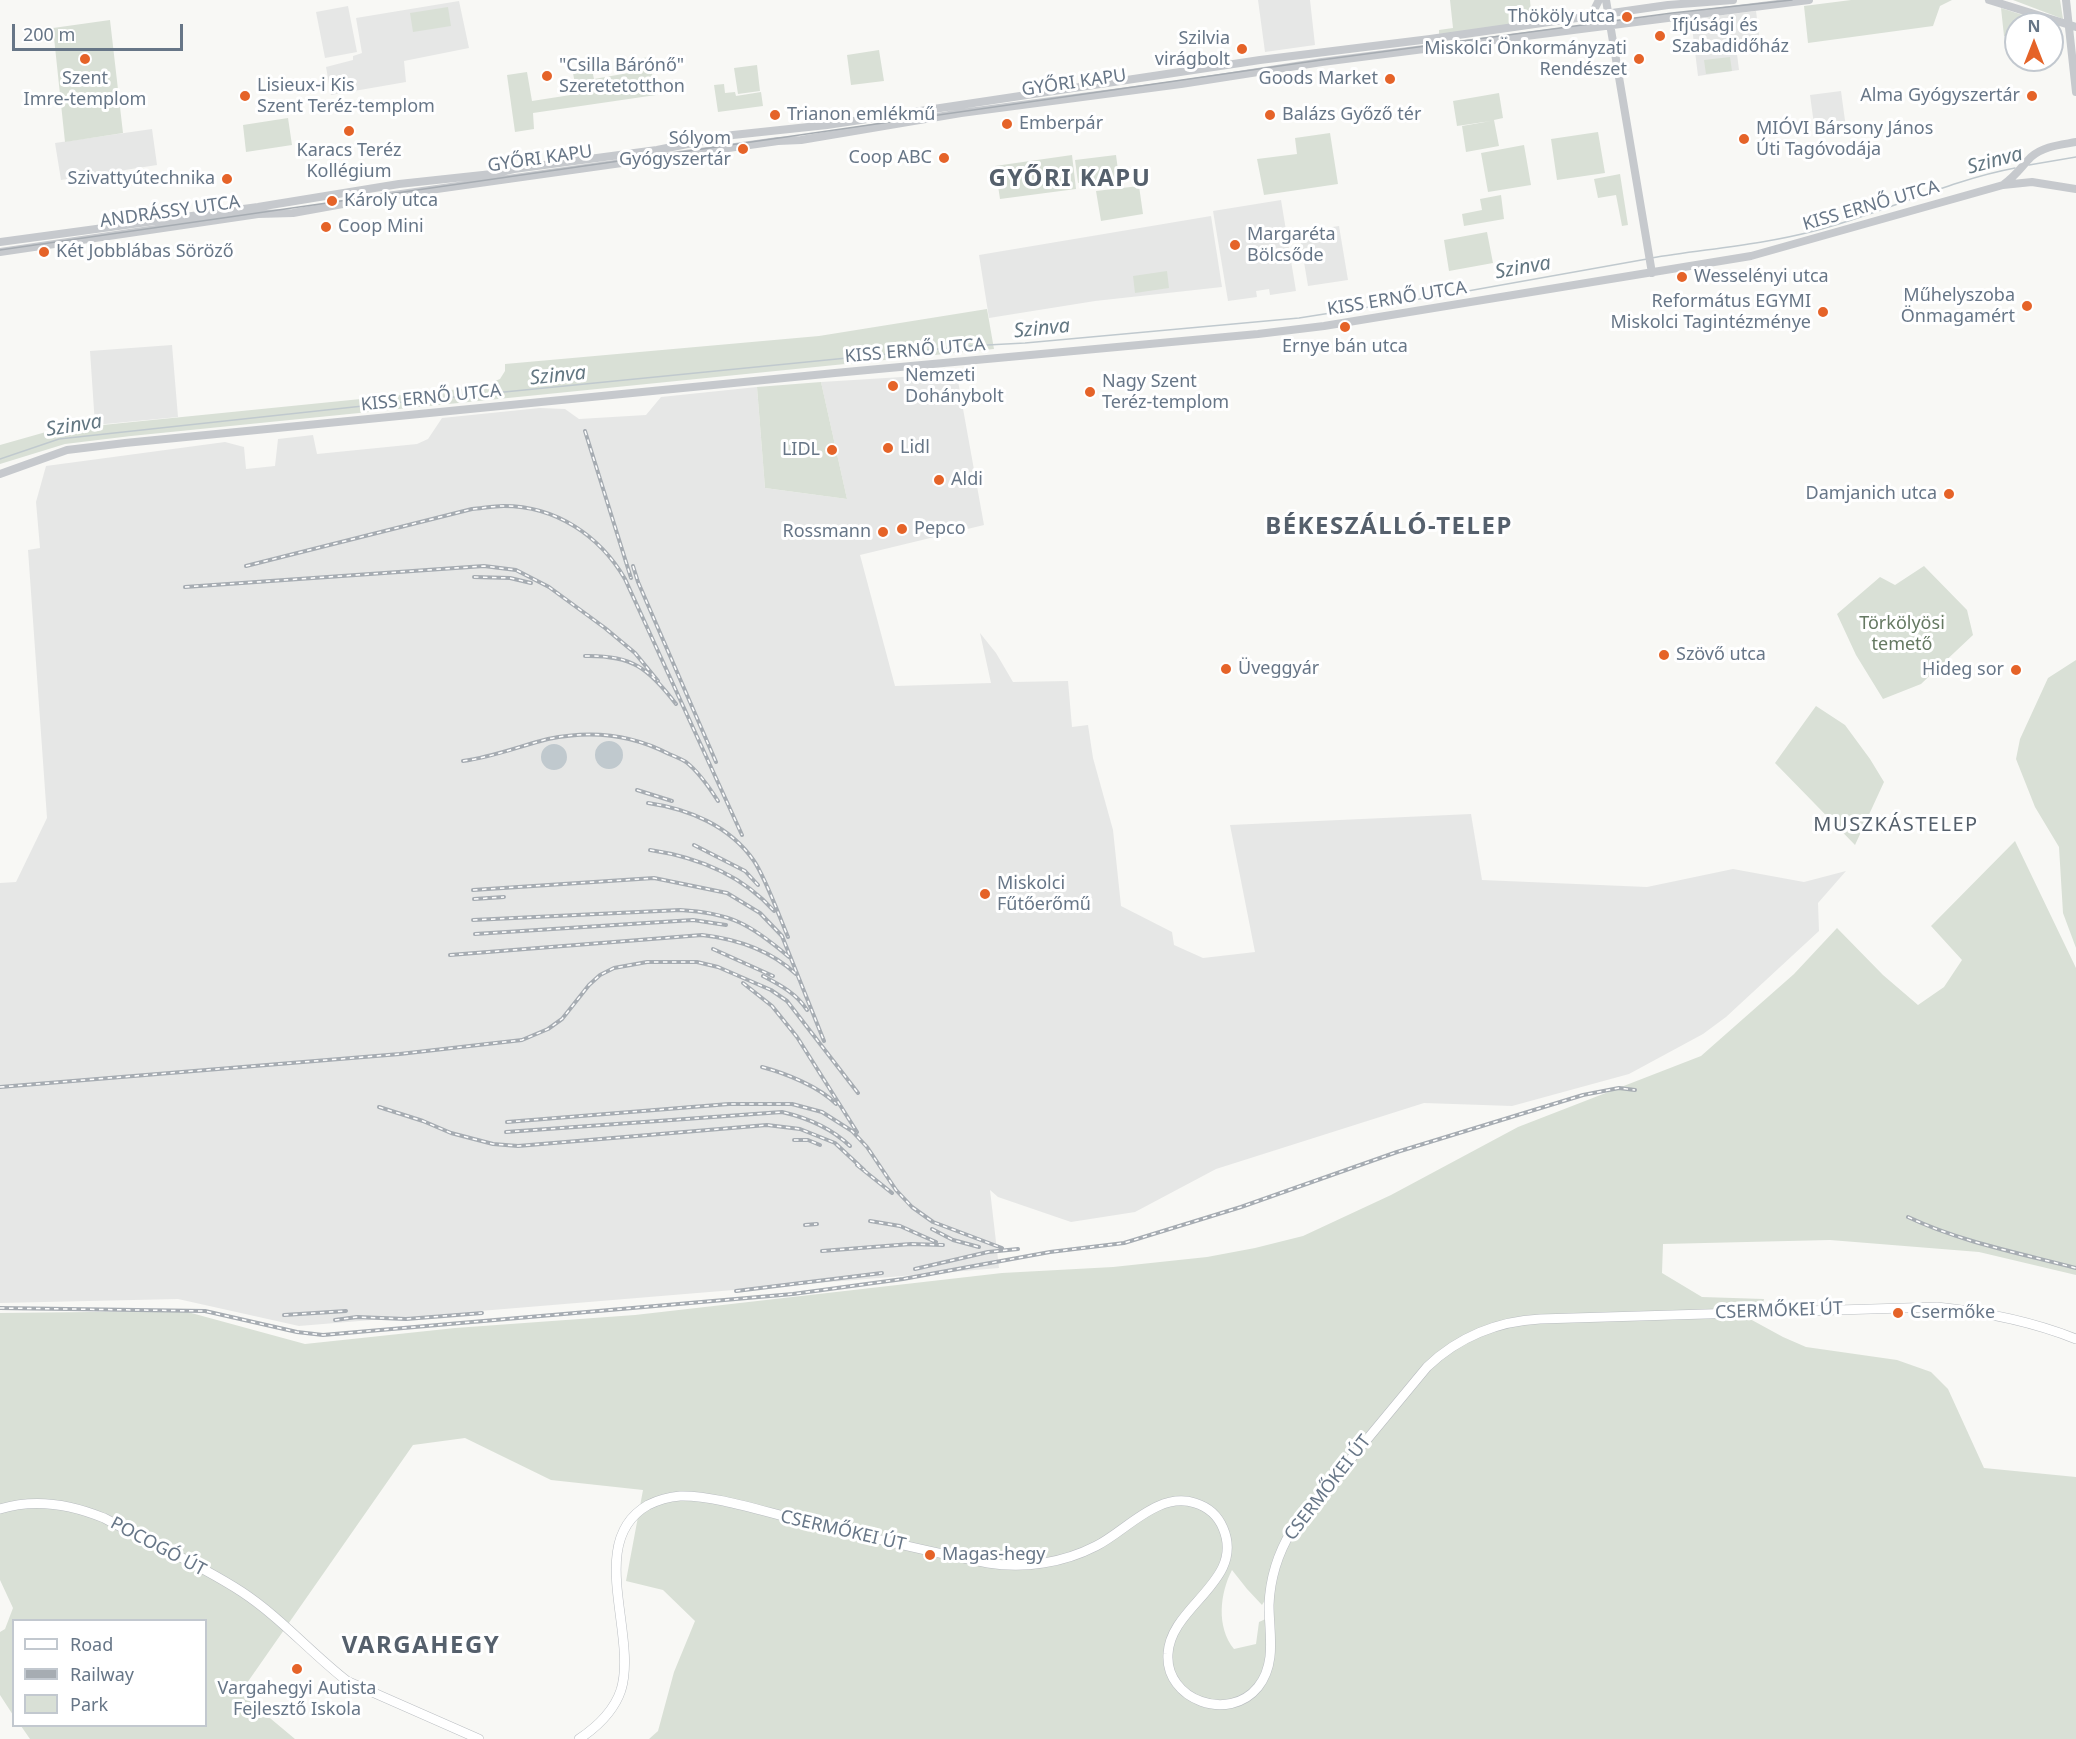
<!DOCTYPE html>
<html>
<head>
<meta charset="utf-8">
<style>
	body { margin:0 }
	#map { position:relative; width:2076px; height:1739px; overflow:hidden; background:#f8f8f5; font-family:"Noto Sans",sans-serif }
	canvas { display:block }
	.legend { position:absolute; left:12px; top:1619px; width:195px; height:108px; box-sizing:border-box; background:#fff; border:2px solid #c2c8cf; margin:0; padding:8px 10px; list-style:none; font-size:18px; color:#677687 }
	.legend li { display:flex; align-items:center; gap:12px; height:30px }
	.legend b { width:30px; border:2px solid #c2c8cf }
	.north { position:absolute; left:2004px; top:12px; width:60px; height:60px; box-sizing:border-box; background:#fff; border:2px solid #c2c8cf; border-radius:50%; rotate:0deg; font-size:16px; font-weight:700; line-height:24px; text-align:center; color:#677687 }
	.north::after { content:''; display:block; margin:auto; width:21px; height:27px; background:#e56328; clip-path:polygon(50% 0,100% 100%,50% 72%,0 100%) }
	.scale { position:absolute; left:12px; top:24px; width:171px; height:27px; box-sizing:border-box; border:3px solid #677687; border-top:0; padding-left:8px; font-size:18px; line-height:21px; white-space:nowrap; color:#677687; -webkit-text-stroke:4px #fff; paint-order:stroke }
</style>
</head>
<body>
<div id="map">
<canvas width="2076" height="1739"></canvas>
<ul class="legend">
<li><b style="height:8px;background:#fff"></b>Road</li>
<li><b style="height:8px;background:#a6acb2"></b>Railway</li>
<li><b style="height:16px;background:#d9e0d6"></b>Park</li>
</ul>
<div class="north">N</div>
<div class="scale">200 m</div>
</div>
<script>
const ctx = document.querySelector('canvas').getContext('2d');
ctx.lineJoin = 'round';
function fill(path, color) { ctx.fillStyle = color; ctx.fill(path, 'evenodd'); }
function stroke(path, color, width, dash) { ctx.strokeStyle = color; ctx.lineWidth = width; ctx.lineCap = dash ? 'butt' : 'round'; ctx.setLineDash(dash || []); ctx.stroke(path); }
function drawText(font, color, halo, rows, align = 'center') {
  ctx.font = font + ' "Noto Sans",sans-serif'; ctx.lineWidth = 6; ctx.setLineDash([]); ctx.textBaseline = 'middle'; ctx.strokeStyle = halo; ctx.fillStyle = color; for (const [text, x, y, turn = 0] of rows) {
    ctx.save(); ctx.translate(x, y); ctx.rotate((+turn || 0) * Math.PI / 180); ctx.textAlign = isNaN(turn) ? turn : align; if (halo) ctx.strokeText(text, 0, 0); ctx.fillText(text, 0, 0); ctx.restore();
  }
}
fill(new Path2D(`
	M1258 0H1310L1315 45 1265 52Z
	M459 1 469 48 404 61 406 82 331 95 326 67 353 60V56L362 53 356 18Z
	M348 6 357 52 325 58 316 12Z
	M1756 11 1760 42 1736 46 1739 70 1698 76 1691 19Z
	M1841 91 1846 128 1815 132 1810 95Z
	M152 129 157 165 61 180 55 143Z
	M1281 200 1296 291 1270 295 1269 289 1256 291 1257 297 1228 301 1213 211Z
	M1211 216 1222 287 1095 301 989 318 979 255Z
	M1339 226 1348 280 1308 286 1299 232Z
	M172 345 178 417 95 425 90 351Z
	M956 370 984 525 860 555 895 686 991 683 980 633 996 653 1013 682 1068 681 1072 727 1088 725 1093 758 1113 830 1121 906 1172 932 1174 945 1203 958 1255 952 1230 825 1471 814 1482 880 1647 887 1733 869 1804 882 1846 871 1818 903 1819 931 1726 1017 1703 1034 1629 1074 1512 1106 1424 1103 1216 1169 1135 1212 1071 1222 998 1197 990 1190 999 1268 299 1326 178 1299 0 1303V883L16 882 47 818 28 550 40 548 36 502 46 466 225 442 244 447 246 469 275 466 278 439 313 435 317 454 417 444 428 439 442 418 540 408 565 409 579 419 646 415 661 397 757 387 765 488 847 499 821 382 902 377Z`), '#e6e7e6');
fill(new Path2D(`
	M1450 0H1530L1532 25 1439 34V30L1453 28Z
	M1851 0H1952L1940 6 1933 26 1808 43 1804 6Z
	M2013 0H2060L2063 19Z
	M448 7 451 26 413 32 410 13Z
	M2001 8 2051 24H2016V35L2004 36Z
	M110 20 123 133 65 142 53 28Z
	M879 50 884 81 851 85 847 55Z
	M649 57 656 95 533 113 534 129 515 132 507 75 527 72 532 101 577 94 572 68 591 65 594 79 634 72 632 60Z
	M1730 57 1732 71 1706 74 1704 60Z
	M757 65 760 91 738 94 734 68Z
	M724 84 725 93 735 92 736 96 761 92 763 106 718 112 714 85Z
	M1499 93 1503 118 1494 120 1499 146 1466 152 1462 126 1491 121 1457 126 1453 101Z
	M288 118 292 145 246 152 243 125Z
	M1598 132 1605 173 1557 180 1551 139Z
	M1330 133 1338 184 1264 195 1257 159 1297 154 1295 138Z
	M1524 145 1531 185 1488 192 1481 153Z
	M1072 155 1076 189 1000 199 995 166Z
	M1116 155 1119 178 1078 183 1075 160Z
	M1620 174 1628 225 1622 226 1616 195 1598 198 1594 179Z
	M1139 186 1143 214 1101 221 1096 191Z
	M1501 195 1504 219 1464 226 1462 214 1482 210 1480 199Z
	M1487 232 1493 263 1449 271 1444 240Z
	M1167 271 1169 288 1135 293 1133 276Z
	M987 309 994 349 131 436 65 444 0 464V445L53 430 480 387 500 379 505 371V364L819 336Z
	M821 382 847 499 765 488 757 387Z
	M1924 566 1967 610 1973 635 1921 684 1883 699 1856 655 1837 614 1880 577 1895 585Z
	M2076 660V948L2063 913 2059 847 2035 807 2016 759 2020 739 2048 678Z
	M1816 706 1845 725 1870 759 1884 782 1855 845 1775 763Z
	M2015 841 2076 968V1275L1979 1252 1830 1240 1663 1244 1662 1273 1702 1297 1764 1299 1762 1311 1739 1313 1783 1337 1806 1347 1897 1360 1931 1372 1948 1389 1984 1468 2076 1477V1739H649L658 1731 674 1672 695 1621 663 1590 626 1581 643 1490 551 1480 465 1438 413 1445 240 1693 295 1739H30L21 1726H206V1620H14L13 1715 0 1695V1632L5 1629 13 1608 0 1580V1313L184 1311 305 1344 455 1328 635 1315 1002 1273 1113 1267 1207 1257 1255 1248 1303 1236 1391 1195 1518 1127 1701 1056 1794 974 1837 928 1883 975 1918 1005 1944 987 1962 960 1931 926ZM1232 1570 1247 1589 1262 1605 1270 1592V1617L1259 1622 1256 1644 1234 1649C1216 1627 1220 1593 1232 1570Z`), '#d9e0d6');
fill(new Path2D(`
	M595 755a14 14 0 1 1 28 0a14 14 0 1 1-28 0Z
	M541 757a13 13 0 1 1 26 0a13 13 0 1 1-26 0Z`), '#c0c9ce');
stroke(new Path2D(`
	M2029 165 2076 157
	M1651 258C1705 249 1761 245 1814 231 1882 214 1946 181 2015 168
	M0 459 59 439 363 406 968 346 1025 343 1299 318 1451 294 1647 259`), '#c0c9ce', 1.5);
const major = new Path2D(`
	M0 1509C35 1498 70 1504 104 1518 149 1542 199 1564 242 1592 280 1617 311 1653 347 1681L479 1739
	M579 1739C597 1727 614 1711 621 1690 638 1634 585 1541 648 1505 658 1500 669 1497 680 1496 713 1495 762 1511 795 1519 859 1535 923 1551 988 1563 1024 1569 1063 1563 1096 1546 1126 1531 1158 1491 1195 1503 1208 1507 1218 1516 1223 1528 1246 1581 1170 1606 1168 1654 1165 1700 1229 1723 1258 1687 1277 1663 1269 1633 1269 1605 1270 1579 1278 1553 1292 1530L1427 1367C1458 1337 1498 1321 1540 1319L1937 1307C1985 1312 2031 1321 2076 1339`);
stroke(major, '#b9bdc1', 10);
stroke(new Path2D(`
	M1606 0 1652 273
	M1989 0 2076 27
	M2066 0 2076 92
	M1586 17 1594 10 1599 0
	M2004 184C2015 177 2022 166 2031 157 2044 146 2060 145 2076 142
	M0 242 258 207 399 184 492 174 514 169 657 150 733 135 827 125 1260 60 1430 39 1668 5 1733 0
	M0 252 258 214 293 213 387 196 778 141 801 140 961 113 1181 84 1322 62 1809 0
	M0 474 67 450 125 443 835 373 1258 334 1324 326 1751 256 2003 185 2032 182 2076 189`), '#c6c9cd', 8);
stroke(major, '#fff', 9);
stroke(new Path2D(`
	M0 250 1321 60 1672 13 1792 0`), '#a6acb2', 1.5);
const rail = new Path2D(`
	M585 431 631 578
	M246 566 472 509C483 508 494 506 504 506 556 506 600 536 625 579L742 835
	M633 566 638 582 716 762
	M474 577 510 578 531 583
	M185 587 484 566 516 570 549 587 605 628 635 653 658 681
	M585 656C632 655 648 668 676 704
	M463 761C493 757 520 746 548 739 590 730 631 734 669 754 674 756 681 759 686 762 699 772 709 787 718 801
	M637 790 672 801
	M648 803C689 809 730 826 754 861 766 879 779 916 788 937
	M694 845 745 871 758 885
	M650 850C697 857 742 875 774 911
	M473 890 654 878 727 893 760 913 782 936 824 1041
	M474 899 504 897
	M473 920 680 910C731 913 750 924 789 957
	M475 934 693 920 726 925
	M713 949 773 976
	M450 955 702 935C737 939 770 950 796 974
	M763 976C780 985 796 993 807 1010
	M743 983 772 1006 797 1037 857 1132
	M762 1067C785 1073 820 1087 836 1104
	M0 1087 400 1054 522 1040 548 1029 562 1019 589 985 600 975 614 968 647 962H697L718 967 771 990 787 1001 858 1093
	M379 1107 423 1121 451 1133 493 1144 518 1146 767 1125 800 1129 835 1143 864 1170
	M507 1122 729 1104H792L822 1112 852 1131 867 1147 896 1190 912 1207 933 1222 1002 1248
	M506 1132 782 1112C808 1118 831 1128 850 1146
	M794 1140H808L820 1145
	M857 1165 892 1193
	M1908 1217C1961 1242 2019 1253 2076 1268
	M870 1221 900 1226 936 1242
	M805 1225 817 1224
	M932 1229 953 1240 979 1247
	M822 1251 911 1244 943 1245
	M915 1269 988 1252 1018 1249
	M736 1291 882 1273
	M0 1308 205 1311 297 1332 323 1335 793 1294 903 1279 1050 1252 1124 1243 1241 1207 1397 1152 1583 1095 1619 1088 1635 1090
	M284 1315 346 1311
	M335 1320 357 1317 406 1319 482 1313`);
stroke(rail, '#a6acb2', 4);
stroke(rail, '#fff', 1.5, [4.5]);
for (const [x, y, r, color] of [
	[1627,17,6,"#e56328"],
	[1660,36,6,"#e56328"],
	[1242,49,6,"#e56328"],
	[85,59,6,"#e56328"],
	[1639,59,6,"#e56328"],
	[547,76,6,"#e56328"],
	[1390,79,6,"#e56328"],
	[245,96,6,"#e56328"],
	[2032,96,6,"#e56328"],
	[775,115,6,"#e56328"],
	[1270,115,6,"#e56328"],
	[1007,124,6,"#e56328"],
	[349,131,6,"#e56328"],
	[1744,139,6,"#e56328"],
	[743,149,6,"#e56328"],
	[944,158,6,"#e56328"],
	[227,179,6,"#e56328"],
	[332,201,6,"#e56328"],
	[326,227,6,"#e56328"],
	[1235,245,6,"#e56328"],
	[44,252,6,"#e56328"],
	[1682,277,6,"#e56328"],
	[2027,306,6,"#e56328"],
	[1823,312,6,"#e56328"],
	[1345,327,6,"#e56328"],
	[893,386,6,"#e56328"],
	[1090,392,6,"#e56328"],
	[888,448,6,"#e56328"],
	[832,450,6,"#e56328"],
	[939,480,6,"#e56328"],
	[1949,494,6,"#e56328"],
	[902,529,6,"#e56328"],
	[883,532,6,"#e56328"],
	[1664,655,6,"#e56328"],
	[1226,669,6,"#e56328"],
	[2016,670,6,"#e56328"],
	[985,894,6,"#e56328"],
	[1898,1313,6,"#e56328"],
	[930,1555,6,"#e56328"],
	[297,1669,6,"#e56328"]
]) { const dot = new Path2D(); dot.arc(x, y, r, 0, 2 * Math.PI); ctx.fillStyle = color; ctx.fill(dot); stroke(dot, '#fff', 2); }
drawText('18px', '#677687', '#fff', [
	["Thököly utca",1615,17,"right"],
	["Ifjúsági és",1672,26],
	["Szabadidőház",1672,47],
	["Szilvia",1230,39,"right"],
	["virágbolt",1230,60,"right"],
	["Miskolci Önkormányzati",1627,49,"right"],
	["Rendészet",1627,70,"right"],
	["\"Csilla Bárónő\"",559,66],
	["Szeretetotthon",559,87],
	["Szent",85,79,"center"],
	["Imre-templom",85,100,"center"],
	["Goods Market",1378,79,"right"],
	["Lisieux-i Kis",257,86],
	["Szent Teréz-templom",257,107],
	["Alma Gyógyszertár",2020,96,"right"],
	["Trianon emlékmű",787,115],
	["Balázs Győző tér",1282,115],
	["Emberpár",1019,124],
	["MIÓVI Bársony János",1756,129],
	["Úti Tagóvodája",1756,150],
	["Sólyom",731,139,"right"],
	["Gyógyszertár",731,160,"right"],
	["Karacs Teréz",349,151,"center"],
	["Kollégium",349,172,"center"],
	["Coop ABC",932,158,"right"],
	["Szivattyútechnika",215,179,"right"],
	["Károly utca",344,201],
	["Coop Mini",338,227],
	["Margaréta",1247,235],
	["Bölcsőde",1247,256],
	["Két Jobblábas Söröző",56,252],
	["Wesselényi utca",1694,277],
	["Műhelyszoba",2015,296,"right"],
	["Önmagamért",2015,317,"right"],
	["Református EGYMI",1811,302,"right"],
	["Miskolci Tagintézménye",1811,323,"right"],
	["Ernye bán utca",1345,347,"center"],
	["Nemzeti",905,376],
	["Dohánybolt",905,397],
	["Nagy Szent",1102,382],
	["Teréz-templom",1102,403],
	["Lidl",900,448],
	["LIDL",820,450,"right"],
	["Aldi",951,480],
	["Damjanich utca",1937,494,"right"],
	["Pepco",914,529],
	["Rossmann",871,532,"right"],
	["Szövő utca",1676,655],
	["Üveggyár",1238,669],
	["Hideg sor",2004,670,"right"],
	["Miskolci",997,884],
	["Fűtőerőmű",997,905],
	["Csermőke",1910,1313],
	["Magas-hegy",942,1555],
	["Vargahegyi Autista",297,1689,"center"],
	["Fejlesztő Iskola",297,1710,"center"]
], 'left');
drawText('18px', '#677687', '#fff', [
	["GYŐRI KAPU",1074,83,-8],
	["GYŐRI KAPU",540,159,-8],
	["KISS ERNŐ UTCA",1871,206,-16],
	["ANDRÁSSY UTCA",170,212,-8],
	["KISS ERNŐ UTCA",1397,299,-9],
	["KISS ERNŐ UTCA",915,351,-5],
	["KISS ERNŐ UTCA",431,398,-6],
	["CSERMŐKEI ÚT",1779,1311,-2],
	["CSERMŐKEI ÚT",1328,1488,-52],
	["CSERMŐKEI ÚT",843,1531,13],
	["POCOGÓ ÚT",158,1547,28]
]);
drawText('18px', '#657962', '#fff', [
	["Törkölyösi",1902,624],
	["temető",1902,645]
]);
drawText('italic 20px', '#637782', '#fff', [
	["Szinva",1995,161,-15],
	["Szinva",1523,268,-10],
	["Szinva",1042,329,-6],
	["Szinva",558,376,-6],
	["Szinva",74,426,-9]
]);
ctx.letterSpacing = '1.5px';
drawText('20px', '#55606c', '#fff', [
	["MUSZKÁSTELEP",1896,825]
]);
ctx.letterSpacing = '0px';
ctx.letterSpacing = '1.5px';
drawText('bold 24px', '#55606c', '#fff', [
	["GYŐRI KAPU",1070,179],
	["BÉKESZÁLLÓ-TELEP",1389,527],
	["VARGAHEGY",421,1646]
]);
ctx.letterSpacing = '0px';
</script>
</body>
</html>
